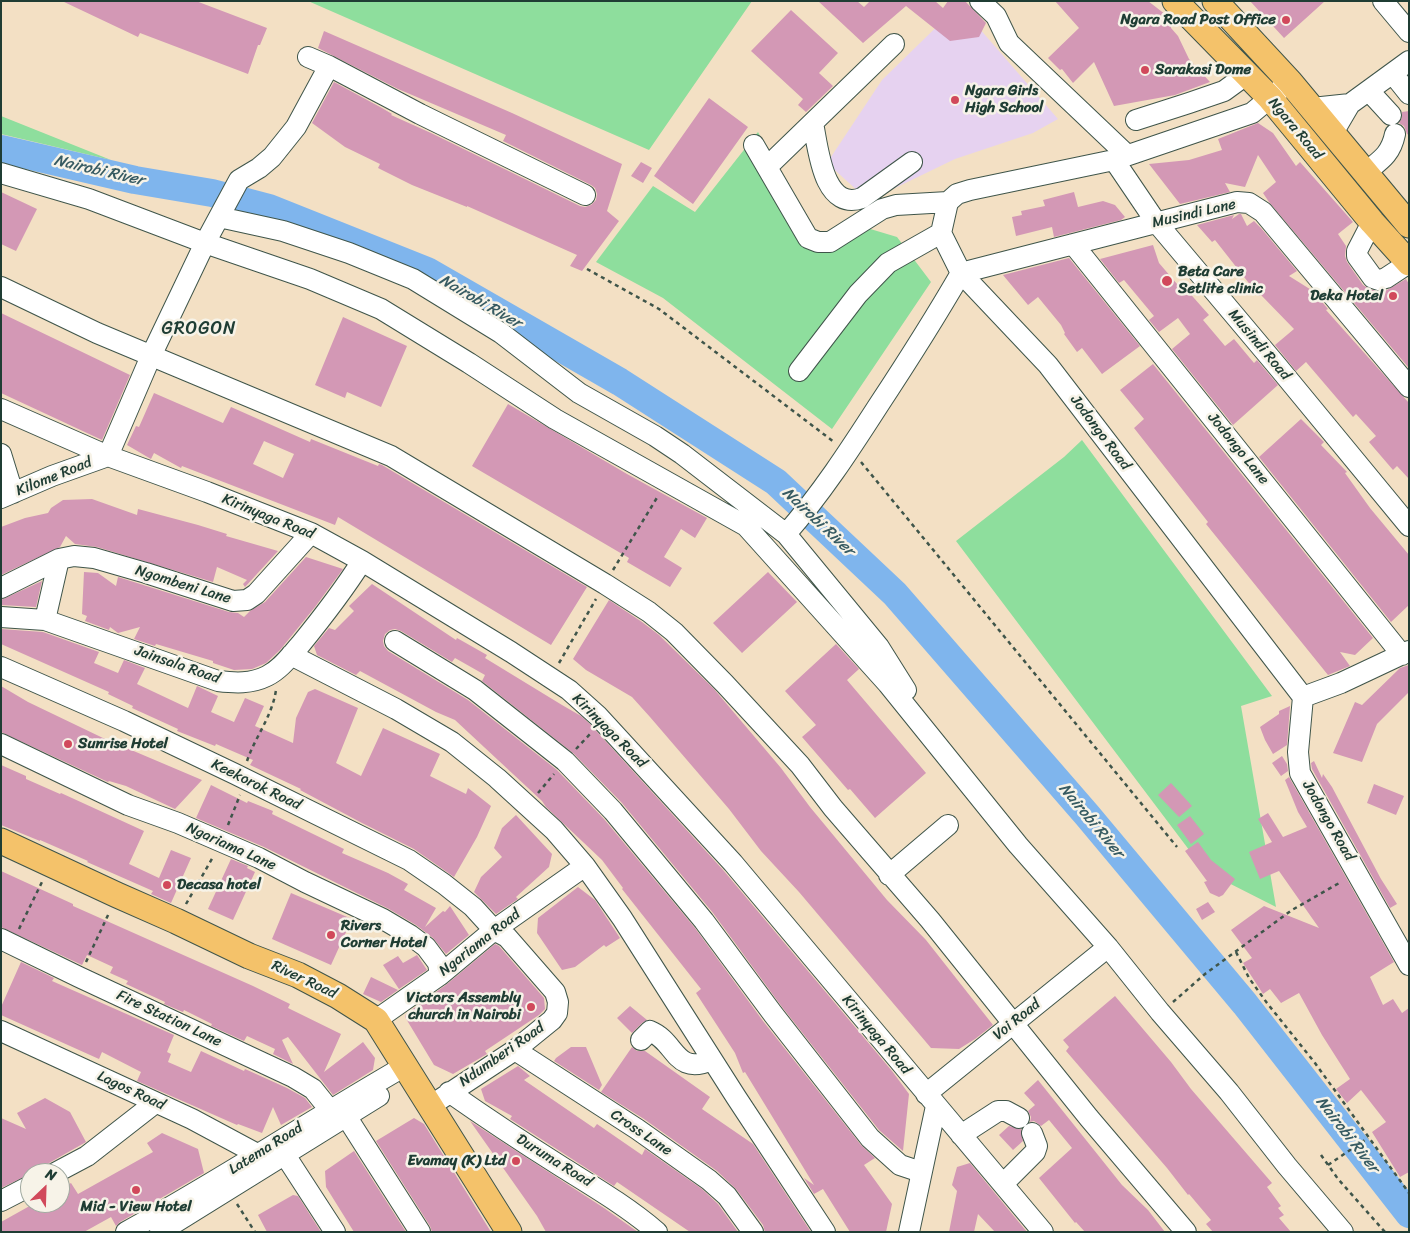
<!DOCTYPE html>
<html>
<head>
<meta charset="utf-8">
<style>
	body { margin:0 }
	#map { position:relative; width:1410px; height:1233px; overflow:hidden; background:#f3e0c4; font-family:Sriracha,sans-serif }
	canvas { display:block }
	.frame { position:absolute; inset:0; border:2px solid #1f3d34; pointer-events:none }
	.north { position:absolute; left:20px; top:1163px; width:50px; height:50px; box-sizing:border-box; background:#f7f3e8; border:1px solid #a1aaa0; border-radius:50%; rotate:24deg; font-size:14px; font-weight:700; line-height:20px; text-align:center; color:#1f3d34 }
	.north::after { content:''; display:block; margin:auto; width:18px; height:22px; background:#d1495b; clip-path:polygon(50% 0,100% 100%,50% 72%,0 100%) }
</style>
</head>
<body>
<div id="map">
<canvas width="1410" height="1233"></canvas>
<div class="frame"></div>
<div class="north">N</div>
</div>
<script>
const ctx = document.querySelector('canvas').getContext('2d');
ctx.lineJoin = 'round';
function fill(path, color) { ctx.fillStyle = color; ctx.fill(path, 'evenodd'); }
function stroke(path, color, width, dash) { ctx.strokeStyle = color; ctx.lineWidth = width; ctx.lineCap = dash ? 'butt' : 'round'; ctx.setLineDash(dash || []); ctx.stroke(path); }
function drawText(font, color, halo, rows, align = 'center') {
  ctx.font = font + ' Sriracha,sans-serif'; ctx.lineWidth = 5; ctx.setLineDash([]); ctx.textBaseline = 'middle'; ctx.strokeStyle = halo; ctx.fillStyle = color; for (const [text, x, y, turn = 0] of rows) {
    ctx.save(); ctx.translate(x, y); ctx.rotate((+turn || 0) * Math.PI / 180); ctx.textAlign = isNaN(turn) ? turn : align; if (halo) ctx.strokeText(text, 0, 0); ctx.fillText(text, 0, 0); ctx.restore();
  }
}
fill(new Path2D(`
	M959 5 1058 119 1033 133 955 159 891 190 859 192 827 163 882 80Z`), '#e6d2f0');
fill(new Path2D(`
	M308 1H752L649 150Z
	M1 116 111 160 1 134Z
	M758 132 816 241 857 225 897 237 931 282 832 429 663 298 596 262 653 186 695 212Z
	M1082 440 1272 696 1241 706 1276 907 1205 871 956 541 1064 457Z`), '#8ede9d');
stroke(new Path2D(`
	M1 149 135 180 212 193 269 208 427 271 620 382 776 482 895 594 1087 815 1245 1004 1409 1214`), '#7fb5ed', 28);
fill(new Path2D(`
	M62 1H196L267 28 260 45H258L248 74 140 33 138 37Z
	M818 1H857L864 7 870 1H935L943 8 948 1H965L986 23 979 37 950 41 906 6 863 43Z
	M1055 1H1148L1170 18 1171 28 1178 36 1189 59 1210 82 1175 95 1114 106 1094 62 1073 83 1062 69 1060 70 1048 58 1079 28Z
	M1250 1H1325L1284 38Z
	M791 10 838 53 819 73 833 86 806 112 798 105 803 99 751 51Z
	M324 31 512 113 622 164 607 211 619 221 582 271 570 266 577 255 467 206V207L412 185 378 168 380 164 345 147 312 123 334 82 382 108 392 114 391 115 431 133 580 206 585 207 591 205 596 200 597 194 595 188 591 185 503 141 506 135 398 89 318 48Z
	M709 98 748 127 693 204 654 176Z
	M1409 111V135L1407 134 1404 126 1399 123 1402 118V112Z
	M1258 123 1273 133 1296 166 1300 162 1353 222 1338 234 1346 246 1345 256 1347 262 1363 285 1369 289 1378 291 1380 294 1406 279 1409 284 1408 367 1269 202 1263 193 1276 182 1258 155 1245 187 1225 183 1230 192 1180 204 1149 164 1189 160 1222 150 1218 139Z
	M641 162 652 168 643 183 631 176Z
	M1 192 37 209 16 251 1 244Z
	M1074 192 1078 207 1103 201 1115 205 1125 217 1121 220 1054 237 1052 227 1016 236 1012 217 1022 215 1021 211 1045 206 1043 200Z
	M1239 214H1241L1247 226 1254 221 1261 228 1297 271 1289 276 1313 291 1328 309 1326 310 1409 403V479L1397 466 1393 470 1369 442 1376 436 1356 414 1353 417 1306 362 1296 371 1275 345 1294 329 1261 295 1259 296 1215 240 1212 242 1197 225 1234 215 1232 219Z
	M1153 245 1159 263 1183 291 1186 289 1209 315 1203 320 1225 346 1234 339 1254 363 1257 360 1278 385 1233 425 1172 349 1190 334 1178 318 1159 332 1149 320 1154 316 1124 280 1119 283 1100 259Z
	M1069 258 1140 346 1102 374 1082 348 1077 352 1064 334 1065 333 1061 325 1038 297 1028 305 1003 275Z
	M1 313 130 375 102 440 1 393Z
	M343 317 407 346 381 407 347 392 345 398 315 385Z
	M1153 364 1373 638 1355 655 1340 652 1350 666 1328 675 1206 524 1208 522 1134 428 1144 419 1120 390Z
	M154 393 223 423 231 407 310 442 311 439 378 466 379 464 382 465 587 587 551 645 338 517 335 525 182 466 181 468 154 453 151 459 127 445 136 426 139 427ZM264 441 294 454 283 478 253 464Z
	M508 404 627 474 707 518 695 538 681 529 664 557 682 568 670 587 627 562 629 558 472 466Z
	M1301 419 1324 442 1321 445 1347 472 1345 473 1370 508 1409 555V605L1391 622 1259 457Z
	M92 499 137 515 138 509 198 525 227 534 226 536 278 551 245 587 243 584 247 580 217 567 213 582 97 547 75 544 66 536 60 547 1 575V527L25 518 48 513 51 508 63 500Z
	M306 557 343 569 315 607 280 650 266 663 252 669 234 670 213 663V661L156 644 155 646 134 639 140 627 118 633 110 627 109 630 85 621 87 616 82 614 84 572 98 573 116 586 118 577 229 612 238 613 244 617 250 611 265 602Z
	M768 572 797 602 742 653 713 623Z
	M42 581 36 607 1 605V600Z
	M372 584 456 640 457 638 487 655 485 658 562 705 581 716 590 724 724 871 892 1071 909 1094 903 1151 879 1130 782 1007 713 913 622 803 573 753 482 681 485 675 455 658 452 662 401 631 395 629 390 630 385 634 383 641 384 646 388 651 468 700 557 770 604 819 695 928 763 1021 861 1145 875 1158 864 1165 892 1204 886 1232H850L823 1189 814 1194 804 1178 814 1185 745 1072 743 1073 735 1053 696 993 701 989 622 889 623 888 602 860 546 807 542 801 455 720 436 712 360 671 356 675 317 655 314 646 329 628 335 630 354 611 349 606Z
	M609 600 642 622 659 635 714 689 781 768 810 807 887 900 926 940 993 1025 975 1039 959 1049 931 1048 799 892 761 851 729 809 650 717 632 697 586 670 573 659Z
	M1 629 43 632 99 652 94 663 118 673 124 660 145 668 137 684 188 708 197 686 218 696 211 712 234 722 245 698 264 706 255 726 293 743 296 718 308 692 315 689 358 708 336 763 361 776 383 728 440 754 430 776 466 794 468 788 491 806 477 837 454 877 414 849 362 823 300 790 301 789 250 765 253 760 216 744 215 746 177 731 178 729 132 708 133 706 108 694 109 692 1 644Z
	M836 644 859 669 847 680 926 773 875 818 850 789 848 790 802 737 816 725 785 691Z
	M1409 665V692L1377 724 1362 762 1333 753 1355 702 1362 705 1400 668Z
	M1 686 28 702 103 738 202 780 175 809 126 786 109 781 108 782 1 732Z
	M1290 706 1287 745 1273 754 1265 740 1260 727 1279 714V711Z
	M1282 756 1287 764 1288 771 1281 776 1272 763Z
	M1314 761 1322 778 1323 774 1332 787 1381 879 1397 904 1390 908 1312 769 1311 763Z
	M1 765 26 776V779L60 794 61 793 144 831 129 864 159 878 171 850 191 858 171 903 151 894 153 891 87 862 88 861 40 840V841L1 825Z
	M1289 777 1394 962 1370 977 1383 1005 1393 999 1402 1013 1409 1008V1172L1400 1177 1372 1132 1386 1122 1361 1090 1347 1103 1336 1089 1350 1079 1322 1035 1299 993 1281 1003 1270 989 1263 994 1243 963 1252 958 1231 930 1264 906 1319 928 1279 871 1260 879 1249 852 1272 842 1258 819 1268 813 1283 837 1307 827 1298 812 1285 780Z
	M1171 783 1192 806 1179 817 1158 795Z
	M1374 784 1404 796 1396 815 1367 803Z
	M211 785 247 803 248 801 273 811 272 814 344 849 342 853 388 873 408 884 404 890 436 908 425 927 443 911 445 912 450 906 469 935 446 954 433 938 416 925 389 909 264 847 196 818Z
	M516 815 552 854 549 867 516 897 518 899 496 914 474 892 481 877 502 857 494 848 502 828Z
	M1190 816 1204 834 1191 844 1177 825Z
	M1198 842 1211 860 1235 879 1223 895 1219 897 1210 893 1204 882 1207 881 1185 851Z
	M231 859 248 866 247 868 255 872 233 920 208 909Z
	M1 871 73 904V906L253 986 290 1004 288 1008 341 1034 324 1072 363 1042 375 1058 373 1070 333 1095 288 1037 282 1040 293 1064 273 1054 275 1049 247 1036 244 1041 211 1026 212 1024 184 1010 183 1012 164 1004 165 1002 126 984 128 981 110 973 113 967 87 955 82 965 1 927Z
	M578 887 595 900 620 938 606 947 604 945 575 967 562 970 537 933 538 918Z
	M291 893 352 919 331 965 272 939Z
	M1208 902 1215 912 1202 920 1196 909Z
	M495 944 499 946 544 998 545 1009 539 1015 485 1051 487 1054 453 1074 434 1065 405 1017 406 1014 447 984Z
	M417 955 427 970 399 989 383 965 398 956 403 963Z
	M21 962 54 978 52 981 174 1035 167 1052 171 1054 168 1062 191 1072 201 1051 244 1071 245 1069 287 1088 305 1098 312 1107 281 1125 273 1107 262 1133 238 1124 237 1125 137 1081 141 1072 102 1052 99 1059 1 1015V1007Z
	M371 977 398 990 381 1002 363 994Z
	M1115 996 1171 1062 1191 1089 1272 1183 1267 1187 1281 1206 1278 1208 1284 1215 1279 1218 1291 1232H1213L1206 1224 1211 1220 1189 1194 1188 1195 1167 1168 1066 1051 1069 1047 1063 1040Z
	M630 1006 647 1020 642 1023 632 1033 617 1018Z
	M571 1047H586L602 1085 599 1090 554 1061 556 1058Z
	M632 1047 637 1051H645L710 1097 702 1109 753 1144 811 1232H765L763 1225 736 1189 717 1171 644 1119 601 1092Z
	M518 1066 530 1076 524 1080 594 1128 597 1124 642 1155 645 1149 702 1189 718 1204 738 1232H690L617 1182 614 1186 510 1119 512 1116 485 1101 481 1089Z
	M1038 1080 1122 1185 1148 1210 1165 1232H1085L1076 1222 1075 1223 1039 1178 1072 1148 1049 1120 1041 1126 1034 1121 1030 1122 1031 1117 1028 1111 1035 1105 1024 1093Z
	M45 1098 70 1112 86 1142 49 1163 45 1167 1 1188V1118L26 1129 17 1113Z
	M414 1118 424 1124 491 1232H432L430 1226 376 1141Z
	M470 1121 604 1208 638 1232H546L537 1216Z
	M1009 1126 1021 1129 1023 1141 1013 1150 999 1135Z
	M162 1133 198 1149 204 1173 120 1222 116 1226 111 1217 84 1232H1V1222L35 1203H60V1189L71 1183 78 1194 153 1152 147 1143Z
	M354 1151 406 1232H354L326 1187 325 1171Z
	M970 1163 1027 1232H995L978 1214 974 1232H949L957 1191 952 1185 957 1167Z
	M293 1195 298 1196 321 1232H267L258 1215Z`), '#d398b5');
const minor = new Path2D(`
	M980 1 996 16 1009 43 1127 155
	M1383 1 1409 32
	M329 66 420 114 585 195
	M1393 74 1409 94
	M1282 88 1252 113 1114 160 970 190 957 194 948 202 941 233 961 273 1048 365 1303 697 1298 752 1300 773 1409 965
	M1369 91 1391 115
	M1312 108 1350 104
	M1136 120 1189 103 1224 91 1246 75
	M813 123C818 147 823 212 862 198L912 162
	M1333 133 1350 104 1409 61
	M754 145 808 238 818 242H830L882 209 896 205 948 202
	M1114 160 1156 222 1278 367 1409 526
	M767 167 894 44
	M1366 172C1381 160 1391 154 1395 134
	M1 173 89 199 205 243 310 279 381 309 469 363 555 419 746 526 888 684 1018 845 1108 947 1160 1012 1229 1092 1287 1166 1343 1232
	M219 217 283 231 349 253 413 279 501 333 579 393 655 436 682 454 786 534 879 647 906 690
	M1372 222 1357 251V256L1373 278 1379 280 1386 278 1409 263
	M1073 244 1402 655
	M1 287 97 333 391 456 605 584 649 612 674 632 725 684 800 765 833 808 930 920 1089 1118 1186 1232
	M799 371 858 294 888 263 941 233
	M1 409 108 456 207 492 311 533 362 561 511 652 569 690 598 716 733 863 1043 1232
	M1 454 13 493
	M108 456 151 356 205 243 239 180 259 168 272 157 296 127 329 66 308 57
	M1 498 52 476 108 456
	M786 534C821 494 849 451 878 406 907 362 935 318 961 273L1237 202 1249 203 1263 212 1409 387
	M1 588 59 559 74 556 94 558 146 573 233 601 247 600 256 594 311 533
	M1 617 45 620 218 681C235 683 251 684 267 676 281 669 290 656 300 645 322 618 343 591 362 561
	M45 620 59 559
	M395 641 475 690 565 761 613 811 704 921 773 1014 870 1138 900 1165 921 1172
	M291 655 396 709 452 742 497 778 554 830 585 866 622 918 736 1097 825 1232
	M1 667 124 721 235 774 409 860 444 884 473 907 494 930 507 937 555 992 558 1002 557 1013 552 1020 515 1050 430 1106
	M1303 697 1341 683 1409 651
	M1 744 128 805 178 823 259 858 305 882 383 919 410 935 426 947 438 963 440 975
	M889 875 948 825
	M1 939 79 977 293 1077 313 1089 329 1109
	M376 1020 440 975 494 930 585 866
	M1 1031 192 1119 259 1155
	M641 1040 650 1031C677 1042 674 1076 712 1060
	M515 1050 637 1129 709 1180 727 1196 753 1232
	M449 1092C486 1118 524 1143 562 1167 594 1187 628 1207 657 1232
	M926 1094 1108 947
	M346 1116 420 1232
	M961 1135 998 1111H1006L1019 1118
	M285 1155 335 1232
	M55 1173 87 1156 155 1103
	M1003 1184 1035 1152 1037 1146 1032 1133
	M1 1201 30 1186
	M126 1232C221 1180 311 1120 405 1066
	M160 1232 379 1096
	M909 1232 936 1106`);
const major = new Path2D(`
	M1175 1 1270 98 1372 222 1409 263
	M1215 1 1290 82 1409 225
	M1 841 117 895 176 921 249 956 298 975 338 996 376 1020 509 1232`);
stroke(minor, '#3f554a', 22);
stroke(major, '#3f554a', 27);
stroke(new Path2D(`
	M587 269 659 309 834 442
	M861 462 1177 847
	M613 570 658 496
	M559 663 596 599
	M576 749 591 733
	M247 761C255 737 272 717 276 690
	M538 793 554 774
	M228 825 240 795
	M186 904 213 857
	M19 929 42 882
	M1236 952 1249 978 1267 1003 1315 1063 1409 1193
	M86 962 109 913
	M1173 1002 1205 974 1292 910 1341 882
	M1321 1155 1338 1179 1385 1232
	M1328 1165 1368 1138
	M237 1204 255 1232`), '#3f554a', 2.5, [4, 4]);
stroke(minor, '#fff', 20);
stroke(major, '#f4c26a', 25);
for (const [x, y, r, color] of [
	[1286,20,5,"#d1495b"],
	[1145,70,5,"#d1495b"],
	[955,100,5,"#d1495b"],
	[1167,281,6,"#d1495b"],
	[1393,296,5,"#d1495b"],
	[68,744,5,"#d1495b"],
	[167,885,5,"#d1495b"],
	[331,935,5,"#d1495b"],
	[531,1007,5,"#d1495b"],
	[516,1161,5,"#d1495b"],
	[136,1190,5,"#d1495b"]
]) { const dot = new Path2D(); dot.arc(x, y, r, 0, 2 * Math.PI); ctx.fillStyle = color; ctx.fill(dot); stroke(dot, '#f7f3e8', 2); }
drawText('bold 15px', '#1f3d34', '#f7f3e8', [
	["Ngara Road Post Office",1276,20,"right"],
	["Sarakasi Dome",1155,70],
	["Ngara Girls",965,91],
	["High School",965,108],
	["Beta Care",1178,272],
	["Setlite clinic",1178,289],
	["Deka Hotel",1383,296,"right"],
	["Sunrise Hotel",78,744],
	["Decasa hotel",177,885],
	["Rivers",341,926],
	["Corner Hotel",341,943],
	["Victors Assembly",521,998,"right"],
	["church in Nairobi",521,1015,"right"],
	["Evamay (K) Ltd",506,1161,"right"],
	["Mid - View Hotel",136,1207,"center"]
], 'left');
drawText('15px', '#1f3d34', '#f7f3e8', [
	["Ngara Road",1295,129,50],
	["Musindi Lane",1194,214,-13],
	["Musindi Road",1259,345,50],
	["Jodongo Road",1100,433,53],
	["Jodongo Lane",1238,449,51],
	["Kilome Road",54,477,-22],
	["Kirinyaga Road",268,517,22],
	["Ngombeni Lane",183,585,17],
	["Jainsala Road",177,665,19],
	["Kirinyaga Road",609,731,45],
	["Keekorok Road",256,785,26],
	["Jodongo Road",1328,821,60],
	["Ngariama Lane",231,847,24],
	["Ngariama Road",480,943,-38],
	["River Road",304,980,25],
	["Fire Station Lane",169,1019,25],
	["Voi Road",1017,1020,-39],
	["Kirinyaga Road",876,1035,50],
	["Ndumberi Road",502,1055,-35],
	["Lagos Road",131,1091,25],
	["Cross Lane",641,1133,34],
	["Latema Road",266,1149,-32],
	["Duruma Road",554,1161,32]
]);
drawText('italic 16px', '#375b62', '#f7f3e8', [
	["Nairobi River",99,171,13],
	["Nairobi River",480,302,30],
	["Nairobi River",818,522,43],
	["Nairobi River",1091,821,50],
	["Nairobi River",1347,1135,52]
]);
ctx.letterSpacing = '1px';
drawText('18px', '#1f3d34', '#f7f3e8', [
	["GROGON",199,329]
]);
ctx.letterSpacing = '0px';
</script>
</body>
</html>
